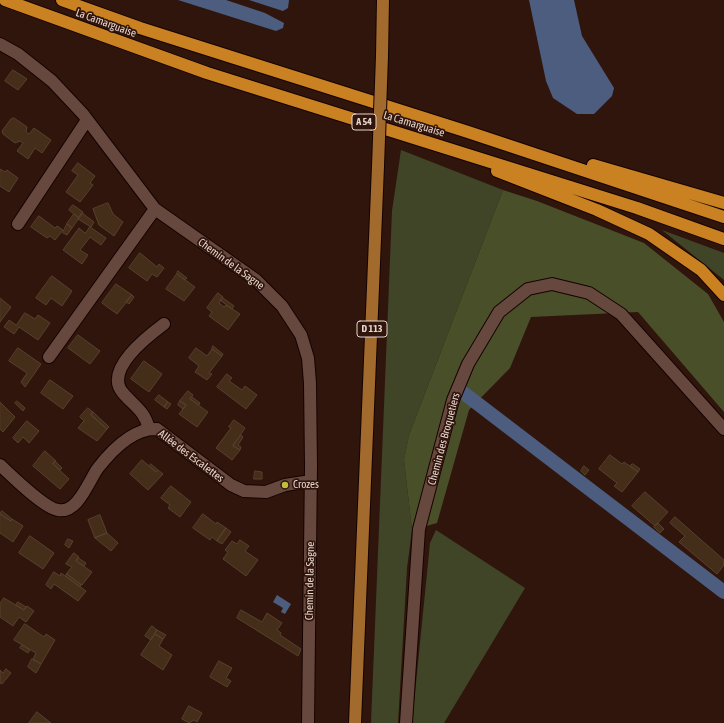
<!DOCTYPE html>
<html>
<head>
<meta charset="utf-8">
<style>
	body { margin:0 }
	canvas { display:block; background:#2f150c }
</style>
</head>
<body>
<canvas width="724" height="723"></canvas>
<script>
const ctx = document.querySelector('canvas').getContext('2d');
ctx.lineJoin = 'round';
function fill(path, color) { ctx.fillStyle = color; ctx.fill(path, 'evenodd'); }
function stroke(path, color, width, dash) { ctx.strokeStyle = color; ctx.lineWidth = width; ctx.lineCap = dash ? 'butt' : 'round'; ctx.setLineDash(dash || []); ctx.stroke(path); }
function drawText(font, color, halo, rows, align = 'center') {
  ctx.font = font + ' "Asap Condensed",sans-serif'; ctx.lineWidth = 3.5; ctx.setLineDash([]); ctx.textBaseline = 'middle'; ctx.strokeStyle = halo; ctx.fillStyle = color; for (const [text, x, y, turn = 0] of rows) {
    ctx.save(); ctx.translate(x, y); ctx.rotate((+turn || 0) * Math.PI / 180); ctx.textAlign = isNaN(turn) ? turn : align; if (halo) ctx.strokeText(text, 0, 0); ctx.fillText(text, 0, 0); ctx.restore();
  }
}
fill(new Path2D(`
	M401 150 503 190 409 435 404 460 412 530 407 568 398 723H371L392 211Z
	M662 230 724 253V280Z
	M436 530 525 588 444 723H412L430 543Z`), '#404527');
fill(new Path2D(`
	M503 190 537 201 644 243 708 294 724 322V412L638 312 531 317 510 368 469 410 437 523 412 530 404 460 409 435Z`), '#494f28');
fill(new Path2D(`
	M178 0H226L265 13 284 23 283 28 276 31Z
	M249 0H289L288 8 283 11Z
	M529 0H574L582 36 614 88 612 96 594 114H577L553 98 546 81Z
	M277 595 291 604 285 614 281 612 283 608 273 602Z`), '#4c5d7f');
stroke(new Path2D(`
	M461 391 724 592`), '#4c5d7f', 14);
const building = new Path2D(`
	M13 70 27 79 18 90 5 81Z
	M14 118 27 127 26 132 29 134 34 128 51 140 42 153 35 148 28 159 17 151 23 143 20 141 15 143 3 134 2 131 11 119Z
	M78 163 95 176 90 183 93 185 80 202 66 192 78 175 72 171Z
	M0 169 5 172 7 170 18 178 9 192 0 186Z
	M108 203 113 214 123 222 114 236 99 225 93 209Z
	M73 205 83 212 79 218 69 210Z
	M82 213 94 222 91 227 78 219Z
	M74 214 79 218 72 228 67 224Z
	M39 216 55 228 57 226 63 230 55 240 50 236 47 238 31 227Z
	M67 224 72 228 67 235 63 233Z
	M90 227 106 238 101 245 90 237 80 250 88 255 82 264 63 250 79 228 85 233Z
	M140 253 157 267 159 264 164 268 157 277 152 274 147 281 129 268Z
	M178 271 187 278 185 280 177 274Z
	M177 274 195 287 184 301 166 289Z
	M52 276 72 291 62 306 51 298 46 305 36 298Z
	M116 284 132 295 117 314 102 303Z
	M218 293 223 297 219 303 224 307 226 305 240 314 228 330 209 316 212 312 207 308Z
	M132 295 134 297 129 304 126 302Z
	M0 298 11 307 0 322Z
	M223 298 234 306 232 309 220 300Z
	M25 313 35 319 38 315 50 323 38 340 19 327 14 334 4 327 9 320 16 325Z
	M78 335 100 351 90 364 68 348Z
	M213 346 223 354 222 356 212 349Z
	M18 348 41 364 25 387 21 382 27 373 9 361Z
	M196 348 207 356 212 349 222 356 209 373 212 374 207 380 195 372 199 366 189 358Z
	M144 361 162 374 149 392 131 379Z
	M227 374 232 378 229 381 242 390 245 386 257 395 246 409 217 387Z
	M50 380 73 396 63 409 41 393Z
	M188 391 193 395 190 399 208 412 197 427 179 414 186 405 180 401Z
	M159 395 168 402 164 407 155 400Z
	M192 397 200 403 199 405 190 399Z
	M17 401 25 408 23 411 15 403Z
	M180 401 186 405 183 409 178 405Z
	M0 402 15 417 3 432 0 429Z
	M168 402 171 404 167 409 164 407Z
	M88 408 93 412 91 415 107 429 97 441 78 428 84 421 80 417Z
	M93 412 109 427 107 429 91 415Z
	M234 420 245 428 233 446 240 450 232 460 216 448 231 428 229 427Z
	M27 421 39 431 29 443 23 437 18 443 13 438Z
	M241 435 243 437 238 445 241 447 240 450 233 446Z
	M45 451 56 461 53 464 69 479 60 489 33 466Z
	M610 455 622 464 624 462 638 472 622 492 614 486 617 483 599 469Z
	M142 460 156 472 158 470 163 474 148 490 130 474Z
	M55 461 62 468 60 470 53 464Z
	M151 464 158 470 156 472 149 466Z
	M633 464 640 469 638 472 630 466Z
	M584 466 589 470 585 475 581 471Z
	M255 471 262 472V479H254Z
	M171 486 191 502 180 517 168 508 170 505 161 498Z
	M645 492 668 512 655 526 632 506Z
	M2 511 12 519 11 521 0 514Z
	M0 514 11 521 12 519 23 526 13 542 0 533Z
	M203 514 216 524 217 522 226 528 217 541 212 537 210 540 193 528Z
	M100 515 107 533 95 538 88 520Z
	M675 517 724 560V565L717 574 679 542 685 536 670 523Z
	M658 523 664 529 660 533 654 527Z
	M226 528 231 532 222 544 217 541Z
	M107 533 118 543 111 551 95 538Z
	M30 536 54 553 43 569 19 553Z
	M68 539 73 541 69 548 65 545Z
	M240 540 249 546 245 551 258 560 246 576 223 559 228 552 225 550 232 541 237 544Z
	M74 553 79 557 76 561 92 572 82 585 66 574 72 567 66 564Z
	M78 558 86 563 84 566 76 561Z
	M54 572 60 576 61 573 86 591 78 601 54 584 51 589 46 585Z
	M67 574 81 585 80 587 65 576Z
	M4 598 24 610 27 606 34 611 26 622 19 617 13 626 0 617V604Z
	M18 602 26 607 24 610 16 605Z
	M241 610 262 622 267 613 282 623 277 630 281 633 280 635 301 649 298 656 237 618Z
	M25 624 44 637 46 634 55 640 41 664 33 659 36 653 14 640Z
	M152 626 157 630 151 640 145 636Z
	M157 630 166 635 163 639 155 634Z
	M155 634 163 639 159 646 172 655 163 670 141 655Z
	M22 645 30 650 28 653 20 648Z
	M32 659 41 664 36 673 28 667Z
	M219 661 232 668 226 678 231 681 227 687 210 677Z
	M6 669 11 673 2 684 0 683V670L3 673Z
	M189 706 202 713 197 722 194 720 189 723 182 719Z
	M37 712 51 723H29Z`);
fill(building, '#442e1a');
stroke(building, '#57402d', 1);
const minor = new Path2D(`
	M0 44 18 54 52 81 83 114 155 209 256 280 282 306 301 335 308 358 310 383 311 466 308 723
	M18 224 87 120
	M49 357 155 209
	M149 429C145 411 134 406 123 393 103 370 148 336 164 324
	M0 465C12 476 44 508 58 510 78 514 89 480 98 468 112 450 133 428 157 429L231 485 244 491 266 492 285 485 311 481
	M406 723 419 529 453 400 468 364 499 312 528 289 552 284 589 293 621 314 724 429`);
const primary = new Path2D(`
	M382 56 383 0
	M355 723 378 166`);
const motorway = new Path2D(`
	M5 0 207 73 637 208 724 239
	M62 0 140 28 468 132 724 217
	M593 165 724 203
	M497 171 597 210 649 234 701 270 724 295`);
stroke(minor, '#150200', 14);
stroke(primary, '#150200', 14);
stroke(motorway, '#150200', 14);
stroke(minor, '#66483e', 12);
stroke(primary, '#a26a2d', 12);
stroke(motorway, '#ca8121', 12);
const primaryBridge = new Path2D(`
	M378 166 382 56`);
stroke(primaryBridge, '#150200', 14, []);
stroke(primaryBridge, '#a26a2d', 12);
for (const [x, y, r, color] of [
	[285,485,4,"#c3bd3e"]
]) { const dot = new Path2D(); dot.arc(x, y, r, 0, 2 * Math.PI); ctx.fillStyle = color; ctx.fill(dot); stroke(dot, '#2f150c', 1.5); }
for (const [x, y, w] of [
	[364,122,24],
	[372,329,30]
]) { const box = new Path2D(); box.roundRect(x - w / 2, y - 8, w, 16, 3); ctx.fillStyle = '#2f150c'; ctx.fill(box); stroke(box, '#e7d5ce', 1); }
drawText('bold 10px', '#e7d5ce', null, [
	["A 54",364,122],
	["D 113",372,329]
]);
drawText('11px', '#e7d5ce', '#2f150c', [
	["La Camarguaise",106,23,20],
	["La Camarguaise",414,124,17],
	["Chemin de la Sagne",231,264,36],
	["Chemin des Broquetiers",444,439,-75],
	["Allée des Escalettes",191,456,37],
	["Chemin de la Sagne",310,581,-89]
]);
drawText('11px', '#e7d5ce', '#2f150c', [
	["Crozes",293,485]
], 'left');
</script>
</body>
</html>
